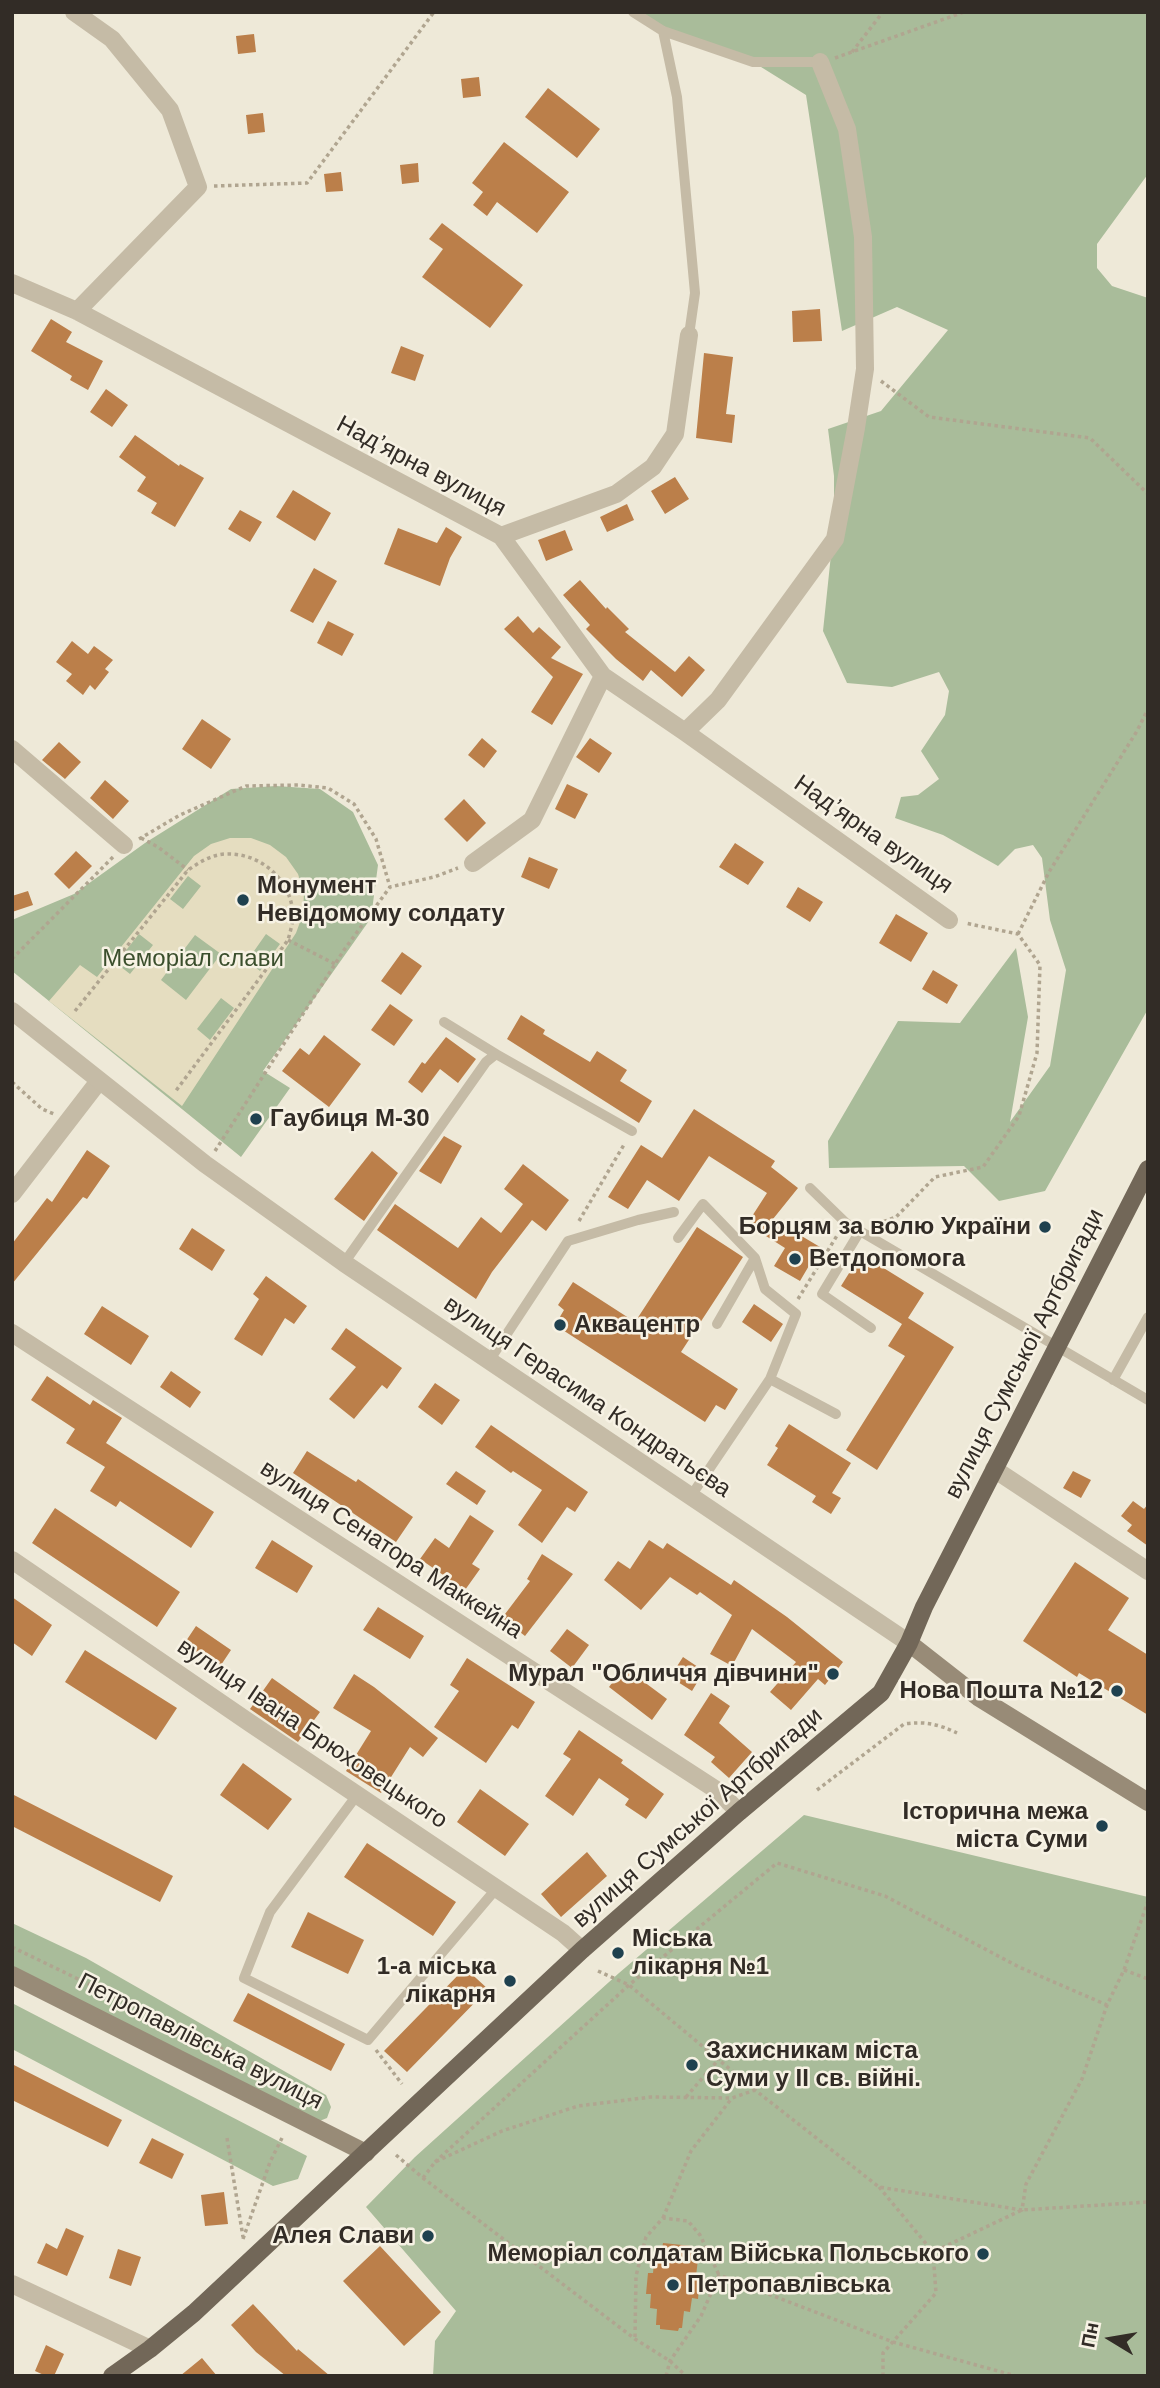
<!DOCTYPE html>
<html>
<head>
<meta charset="utf-8">
<style>
	body { margin:0 }
	#map { position:relative; width:1160px; height:2388px; overflow:hidden; background:#eee9d8; font-family:Helvetica,sans-serif }
	canvas { display:block }
	.frame { position:absolute; inset:0; border:14px solid #322c26; pointer-events:none }
	.north { position:absolute; left:1076px; top:2304px; width:70px; height:70px; -webkit-text-stroke:5px #f7f2e4; paint-order:stroke; rotate:281deg; font-size:19px; font-weight:700; line-height:28px; text-align:center; color:#322c26 }
	.north::after { content:''; display:block; margin:auto; width:24px; height:32px; background:#322c26; clip-path:polygon(50% 0,100% 100%,50% 72%,0 100%) }
</style>
</head>
<body>
<div id="map">
<canvas width="1160" height="2388"></canvas>
<div class="frame"></div>
<div class="north">Пн</div>
</div>
<script>
const ctx = document.querySelector('canvas').getContext('2d');
ctx.lineJoin = 'round';
function fill(path, color) { ctx.fillStyle = color; ctx.fill(path, 'evenodd'); }
function stroke(path, color, width, dash) { ctx.strokeStyle = color; ctx.lineWidth = width; ctx.lineCap = dash ? 'butt' : 'round'; ctx.setLineDash(dash || []); ctx.stroke(path); }
function drawText(font, color, halo, rows, align = 'center') {
  ctx.font = font + ' Helvetica,sans-serif'; ctx.lineWidth = 5; ctx.setLineDash([]); ctx.textBaseline = 'middle'; ctx.strokeStyle = halo; ctx.fillStyle = color; for (const [text, x, y, turn = 0] of rows) {
    ctx.save(); ctx.translate(x, y); ctx.rotate((+turn || 0) * Math.PI / 180); ctx.textAlign = isNaN(turn) ? turn : align; if (halo) ctx.strokeText(text, 0, 0); ctx.fillText(text, 0, 0); ctx.restore();
  }
}
fill(new Path2D(`
	M633 12H1148V174L1097 244V268L1112 286 1148 298V1009L1045 1191 999 1201 964 1166 829 1168 828 1141 898 1021 960 1023 1016 948 1028 1017 1010 1122 1050 1066 1066 970 1050 920 1042 858 1033 845 1015 849 998 866 943 835 895 818 901 797 918 795 939 779 921 751 945 715 949 691 939 672 892 687 847 683 823 631 834 526V476L828 429 881 411 948 330 897 307 842 331 806 95 753 62 710 48Z
	M276 786 320 789 353 812 378 865 371 918 263 1071 290 1088 241 1157 12 971V920L74 894 145 843 231 789Z
	M804 1815 1148 1897V2376H433L435 2341 456 2311 366 2207 415 2157 619 1973Z
	M12 1923 86 1958 326 2095 331 2107 327 2118 317 2122 12 1966Z
	M12 2003 307 2156 298 2179 273 2186 12 2049Z`), '#a9bc9a');
fill(new Path2D(`
	M230 838H251L270 845 286 857 298 874 304 893 303 914 296 933 182 1106 49 1001 80 965 97 977 194 856 211 844ZM188 876 201 886 183 909 170 899ZM139 934 153 945 130 974 116 963ZM266 934 280 944 260 971 247 961ZM195 935 221 954 186 1000 161 980ZM221 998 234 1008 210 1040 197 1029Z`), '#e5ddc0');
fill(new Path2D(`
	M254 34 256 52 238 54 236 36Z
	M479 77 481 96 463 98 461 79Z
	M548 88 600 129 577 158 525 117Z
	M263 113 265 132 248 134 246 115Z
	M504 142 569 192 537 233 497 202 487 216 473 205 483 192 472 183Z
	M418 163 419 182 402 184 400 165Z
	M341 172 343 191 326 192 324 174Z
	M442 223 523 285 490 328 422 277 443 249 429 239Z
	M820 309 822 341 793 342 792 311Z
	M51 319 72 332 66 342 103 361 88 390 70 380 72 376 31 351Z
	M401 346 424 355 415 381 391 373Z
	M704 353 733 357 726 414 735 415 732 443 696 438Z
	M106 389 128 405 112 427 90 412Z
	M135 435 179 466 180 464 204 478 175 527 151 513 157 503 137 491 146 477 119 457Z
	M675 477 689 499 665 514 651 491Z
	M293 490 331 513 315 541 276 517Z
	M627 504 634 520 607 532 600 517Z
	M240 510 262 522 250 542 228 529Z
	M446 527 462 537 450 558 440 586 384 564 398 528 437 543Z
	M565 530 573 550 546 561 538 540Z
	M314 568 337 581 313 623 290 611Z
	M580 580 606 609 607 607 629 629 625 632 675 672 689 656 705 670 682 697 651 670 643 681 616 659 586 629 590 625 563 595Z
	M518 616 533 633 539 627 561 647 551 658 583 674 552 725 531 712 553 677 504 629Z
	M328 621 354 634 342 656 317 643Z
	M72 641 88 654 94 646 113 660 105 669 109 672 95 690 90 685 83 695 66 681 72 674 56 662Z
	M202 719 231 739 211 769 182 749Z
	M482 738 497 751 484 768 468 755Z
	M590 738 612 753 599 773 576 757Z
	M59 742 81 762 65 779 42 760Z
	M105 780 129 801 113 819 90 798Z
	M567 784 588 794 575 819 555 809Z
	M464 799 486 823 467 842 444 819Z
	M735 843 764 862 748 885 719 867Z
	M76 851 92 866 69 889 54 874Z
	M529 857 558 869 549 889 521 877Z
	M798 887 823 902 810 922 786 907Z
	M28 891 33 905 12 912V896Z
	M896 914 928 933 911 962 879 943Z
	M402 952 422 966 401 995 381 981Z
	M933 970 958 985 947 1004 922 989Z
	M390 1004 413 1020 394 1046 371 1030Z
	M521 1015 545 1030 543 1034 590 1062 597 1051 627 1070 620 1081 652 1101 639 1123 507 1039Z
	M324 1035 361 1064 329 1107 282 1071 300 1048 309 1055Z
	M446 1037 476 1059 458 1083 440 1069 422 1093 408 1082 422 1062 425 1064Z
	M694 1109 775 1161 771 1167 798 1188 773 1219 820 1247 800 1281 774 1266 785 1248 747 1224 767 1193 709 1156 679 1201 647 1180 628 1209 608 1197 641 1145 662 1158Z
	M444 1136 462 1146 441 1184 419 1171Z
	M87 1150 110 1166 87 1199 83 1197 12 1284V1244L47 1198 52 1202Z
	M372 1151 398 1173 364 1221 334 1199Z
	M523 1164 569 1200 546 1231 532 1220 492 1272 476 1299 377 1230 395 1204 458 1248 481 1217 501 1233 523 1204 504 1189Z
	M697 1227 743 1257 681 1352 738 1389 725 1410 716 1405 705 1422 555 1325 564 1310 558 1305 573 1282 635 1322Z
	M192 1228 225 1250 212 1271 179 1249Z
	M861 1254 924 1293 908 1318 954 1347 877 1470 846 1450 905 1356 888 1346 902 1324 841 1286Z
	M266 1276 307 1306 294 1324 285 1318 262 1356 234 1339 259 1299 253 1294Z
	M754 1304 783 1324 771 1342 742 1322Z
	M102 1306 149 1336 131 1365 84 1334Z
	M346 1328 402 1368 387 1389 382 1385 354 1419 329 1399 356 1367 331 1349Z
	M171 1371 201 1392 190 1408 160 1387Z
	M47 1376 90 1405 93 1400 122 1418 106 1443 214 1512 191 1548 120 1501 116 1507 90 1491 105 1467 66 1443 75 1429 31 1400Z
	M435 1383 460 1400 442 1425 418 1407Z
	M789 1424 851 1463 832 1493 841 1498 831 1514 812 1502 816 1496 767 1465 778 1448 775 1446Z
	M491 1425 588 1492 575 1512 567 1507 542 1543 518 1525 542 1490 513 1471 511 1473 475 1447Z
	M307 1451 356 1482 358 1479 413 1517 396 1542 293 1473Z
	M456 1471 486 1491 477 1505 446 1484Z
	M1073 1471 1091 1480 1081 1498 1063 1488Z
	M1133 1501 1144 1509 1148 1504V1546L1127 1531 1132 1525 1121 1516Z
	M55 1508 180 1592 157 1627 32 1543Z
	M470 1515 494 1531 472 1564 480 1569 465 1590 420 1559 435 1538 449 1548Z
	M272 1540 313 1566 297 1593 255 1568Z
	M649 1540 663 1549 667 1543 731 1585 734 1580 787 1617 843 1662 825 1685 818 1679 791 1710 770 1692 796 1662 752 1629 732 1666 710 1654 732 1615 700 1592 697 1595 670 1577 641 1610 604 1580 618 1561 630 1569Z
	M542 1554 573 1574 525 1636 502 1618 530 1581 527 1579Z
	M1075 1562 1129 1598 1108 1630 1148 1655V1715L1079 1673 1077 1677 1023 1641Z
	M12 1597 52 1625 32 1656 12 1642Z
	M378 1607 424 1636 410 1659 363 1630Z
	M196 1626 231 1650 217 1671 182 1647Z
	M567 1629 589 1645 572 1668 550 1651Z
	M85 1650 177 1708 156 1740 65 1682Z
	M683 1657 704 1671 692 1691 670 1677Z
	M467 1658 535 1702 518 1729 512 1725 486 1763 434 1727 459 1691 450 1685Z
	M624 1667 667 1699 652 1720 609 1687Z
	M354 1674 374 1687 438 1738 423 1757 410 1747 381 1793 346 1771 371 1731 333 1708Z
	M272 1678 320 1712 298 1742 250 1709Z
	M711 1693 730 1706 719 1723 752 1752 729 1778 711 1762 715 1757 684 1735Z
	M579 1730 623 1760 621 1763 664 1794 646 1819 625 1805 629 1799 599 1778 573 1816 545 1796 571 1759 563 1754Z
	M243 1763 292 1799 268 1830 220 1795Z
	M480 1789 529 1824 505 1856 457 1822Z
	M12 1794 173 1876 160 1902 12 1826Z
	M367 1843 456 1902 433 1936 344 1877Z
	M587 1852 607 1876 561 1917 541 1894Z
	M308 1912 364 1940 348 1974 291 1947Z
	M465 1968 488 1989 407 2072 384 2051Z
	M248 1993 345 2044 331 2071 233 2021Z
	M12 2064 122 2120 108 2147 12 2100Z
	M152 2138 184 2154 172 2179 139 2163Z
	M224 2192 228 2224 205 2226 201 2195Z
	M66 2228 84 2236 67 2276 37 2263 46 2243 57 2249Z
	M663 2243 692 2246 691 2258 698 2259 696 2276 700 2277 698 2299 692 2298 690 2312 684 2311 682 2328H679L678 2331 660 2329V2325H656L657 2309 650 2308 651 2294H646L648 2273H653L655 2254 661 2255Z
	M380 2246 441 2312 404 2346 343 2281Z
	M118 2249 141 2257 131 2286 109 2278Z
	M253 2304 297 2351 298 2349 330 2376H286L256 2352 231 2325Z
	M46 2345 64 2354 54 2376H46L35 2371Z
	M202 2358 217 2376H180Z`), '#bb7f4a');
stroke(new Path2D(`
	M852 52 883 12
	M835 58 964 12
	M214 186 307 183 434 12
	M881 381 929 417 1090 438 1148 494
	M141 838 158 847 188 870
	M139 839 180 815 246 786 298 785 328 788 354 804 376 839 390 887
	M1018 934 1049 872 1137 731 1148 709
	M288 940 335 964
	M12 959 113 857
	M75 1011 188 870C200 862 212 854 227 854 263 853 294 883 293 919 292 925 290 933 288 940L175 1092
	M12 1082 42 1109 54 1114
	M215 1151 344 950 390 887 434 877 458 868
	M579 1221 625 1143
	M877 1224 896 1217 935 1177 983 1167 1019 1116 1037 1053 1040 965 1018 934 965 923
	M798 1299 838 1234
	M817 1790 904 1724C925 1721 938 1724 957 1733
	M12 1947 305 2089 301 2098
	M1124 1970 1148 1979
	M598 1971 629 1985 755 2090 879 2187 1022 2210 1026 2184 1082 2079 1107 2005 1124 1970 1148 1901
	M376 2050 402 2084
	M686 2097 719 2059
	M227 2138 243 2237
	M396 2155 423 2178 635 2339 670 2361 686 2376
	M435 2162 629 1985 777 1863 885 1896 1019 1967 1107 2005
	M423 2178 435 2162 502 2131 578 2106 651 2097 732 2098 755 2090
	M879 2187 933 2252
	M663 2218 691 2151 732 2098
	M243 2239 270 2162 282 2138
	M635 2337 636 2276 646 2237 663 2218 688 2221 700 2235 719 2275
	M666 2376 670 2361 701 2316 719 2275 893 2342 1016 2376
	M883 2376V2353L936 2293 933 2252 1022 2210 1148 2202`), '#b0a590', 3.5, [3.5, 3.5]);
stroke(new Path2D(`
	M633 12 663 31 753 62H820
	M663 31 677 97 695 293 689 335
	M444 1022 496 1054
	M810 1188 846 1223 860 1231
	M678 1238 703 1204 755 1258 765 1289 796 1314 770 1379
	M344 1263 486 1062 496 1054 632 1131
	M717 1324 755 1258
	M871 1328 822 1294 860 1231 1148 1400
	M489 1361 568 1241 638 1220 674 1212
	M1113 1380 1148 1317
	M691 1496 770 1379 836 1414
	M357 1795 270 1912 244 1978 368 2040 496 1889`), '#c5bba6', 10);
stroke(new Path2D(`
	M74 12 112 39 170 110 198 187 77 311
	M12 283 77 311 501 536 603 676 685 732 949 920
	M501 536 616 494 653 467 675 434 689 335
	M685 732 718 700 835 539 856 428 865 369 863 237 847 129 820 62
	M12 749 124 845
	M473 863 532 820 603 676
	M12 1194 99 1081
	M12 1333 718 1791 739 1812
	M994 1469 1148 1571
	M12 1560 250 1723 563 1933 582 1950
	M12 2284 150 2349`), '#c5bba6', 18);
stroke(new Path2D(`
	M12 1011 205 1164 344 1263 909 1643`), '#c5bba6', 18);
stroke(new Path2D(`
	M909 1643 978 1697 1148 1802
	M12 1975 366 2153`), '#988b77', 18);
stroke(new Path2D(`
	M112 2376 150 2349 194 2313 582 1950 739 1812 881 1693 909 1643 924 1607 1148 1169`), '#726758', 18);
for (const [x, y, r, color] of [
	[243,900,7,"#1f414f"],
	[256,1119,7,"#1f414f"],
	[1045,1227,7,"#1f414f"],
	[795,1259,7,"#1f414f"],
	[560,1325,7,"#1f414f"],
	[833,1674,7,"#1f414f"],
	[1117,1691,7,"#1f414f"],
	[1102,1826,7,"#1f414f"],
	[618,1953,7,"#1f414f"],
	[510,1981,7,"#1f414f"],
	[692,2065,7,"#1f414f"],
	[428,2236,7,"#1f414f"],
	[983,2254,7,"#1f414f"],
	[673,2285,7,"#1f414f"]
]) { const dot = new Path2D(); dot.arc(x, y, r, 0, 2 * Math.PI); ctx.fillStyle = color; ctx.fill(dot); stroke(dot, '#f7f2e4', 2.5); }
drawText('24px', '#322c26', '#f7f2e4', [
	["Надʼярна вулиця",421,467,28],
	["Надʼярна вулиця",873,835,35],
	["вулиця Сумської Артбригади",1025,1354,-63],
	["вулиця Герасима Кондратьєва",587,1397,34],
	["вулиця Сенатора Маккейна",391,1550,33],
	["вулиця Івана Брюховецького",312,1734,34],
	["вулиця Сумської Артбригади",698,1818,-41],
	["Петропавлівська вулиця",200,2042,27]
]);
drawText('bold 24px', '#322c26', '#f7f2e4', [
	["Монумент",257,886],
	["Невідомому солдату",257,914],
	["Гаубиця М-30",270,1119],
	["Борцям за волю України",1031,1227,"right"],
	["Ветдопомога",809,1259],
	["Аквацентр",574,1325],
	["Мурал \"Обличчя дівчини\"",819,1674,"right"],
	["Нова Пошта №12",1103,1691,"right"],
	["Історична межа",1088,1812,"right"],
	["міста Суми",1088,1840,"right"],
	["Міська",632,1939],
	["лікарня №1",632,1967],
	["1-а міська",496,1967,"right"],
	["лікарня",496,1995,"right"],
	["Захисникам міста",706,2051],
	["Суми у ІІ св. війні.",706,2079],
	["Алея Слави",414,2236,"right"],
	["Меморіал солдатам Війська Польського",969,2254,"right"],
	["Петропавлівська",687,2285]
], 'left');
drawText('24px', '#3a4e2c', '#f7f2e4', [
	["Меморіал слави",193,959]
]);
</script>
</body>
</html>
